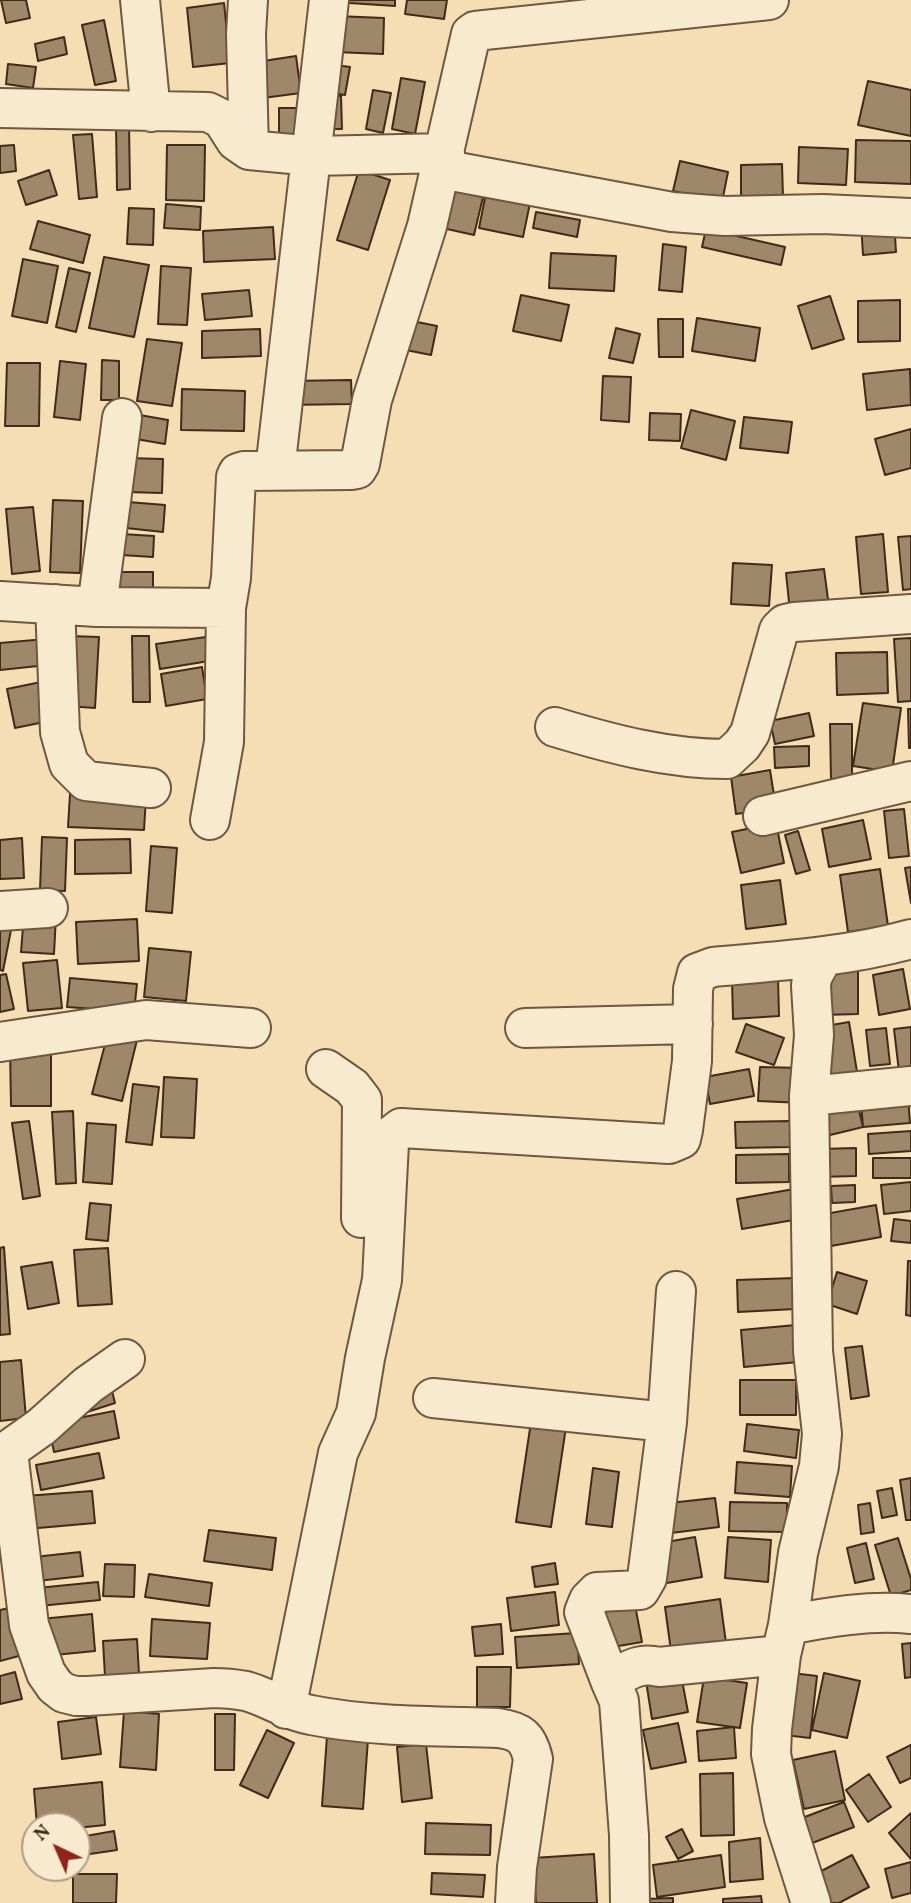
<!DOCTYPE html>
<html>
<head>
<meta charset="utf-8">
<style>
	body { margin:0 }
	#map { position:relative; width:911px; height:1903px; overflow:hidden; background:#f5deb3; font-family:Vollkorn,serif }
	canvas { display:block }
	.north { position:absolute; left:21px; top:1812px; width:70px; height:70px; box-sizing:border-box; background:#f8eace; border:2px solid #af9d86; border-radius:50%; rotate:316deg; font-size:19px; font-weight:700; line-height:28px; text-align:center; color:#422a1b }
	.north::after { content:''; display:block; margin:auto; width:24px; height:32px; background:#8f2418; clip-path:polygon(50% 0,100% 100%,50% 72%,0 100%) }
</style>
</head>
<body>
<div id="map">
<canvas width="911" height="1903"></canvas>
<div class="north">N</div>
</div>
<script>
const ctx = document.querySelector('canvas').getContext('2d');
ctx.lineJoin = 'round';
function fill(path, color) { ctx.fillStyle = color; ctx.fill(path, 'evenodd'); }
function stroke(path, color, width, dash) { ctx.strokeStyle = color; ctx.lineWidth = width; ctx.lineCap = dash ? 'butt' : 'round'; ctx.setLineDash(dash || []); ctx.stroke(path); }
const building = new Path2D(`
	M1 0H26L30 18 6 23Z
	M349 0H395V6L349 3Z
	M407 0H447L444 19 405 14Z
	M224 3 230 63 193 67 187 8Z
	M336 16 384 18 383 54 335 52Z
	M104 20 116 81 95 85 82 25Z
	M64 37 67 54 38 61 35 44Z
	M296 56 301 93 255 99 250 63Z
	M8 64 36 67 33 88 6 84Z
	M329 64 350 67 345 95 324 92Z
	M401 78 425 82 415 134 392 129Z
	M868 81 911 90V136L858 125Z
	M373 90 391 93 383 133 366 129Z
	M326 96H341L342 129H327Z
	M279 108H304L303 140H279Z
	M116 124H129L130 189 117 190Z
	M92 134 97 197 79 199 73 135Z
	M856 140 911 141V184L855 182Z
	M14 145 16 171 0 173V146Z
	M167 145H205L204 201 166 200Z
	M799 147 848 149 846 185 798 183Z
	M680 161 728 172 722 202 673 191Z
	M782 164 783 197 741 198V165Z
	M49 170 57 195 26 205 18 181Z
	M359 170 390 180 368 250 337 240Z
	M446 189 483 197 474 235 438 227Z
	M486 193 530 203 523 237 479 228Z
	M166 204 201 207 200 230 164 228Z
	M129 208 154 209 153 245 127 244Z
	M536 212 580 220 577 237 533 228Z
	M894 220 896 252 863 255 861 222Z
	M38 221 90 235 83 263 30 249Z
	M273 227 275 259 204 262 203 231Z
	M706 229 785 247 781 265 702 247Z
	M663 244 686 247 682 292 659 290Z
	M551 253 616 256 614 291 549 288Z
	M104 257 149 265 134 337 89 328Z
	M23 259 58 266 47 323 12 316Z
	M161 266 191 268 187 325 158 324Z
	M69 268 90 273 76 332 56 327Z
	M249 290 252 316 205 320 202 294Z
	M521 295 569 305 561 341 513 331Z
	M830 296 844 339 812 349 798 306Z
	M900 300V341L858 342V301Z
	M697 318 760 328 755 361 692 351Z
	M658 319H683V357H659Z
	M407 320 437 326 431 355 401 349Z
	M616 328 640 334 633 363 609 358Z
	M260 329 261 356 202 358V331Z
	M147 339 182 343 172 406 137 401Z
	M102 360 119 361V400H101Z
	M60 361 86 364 80 420 54 417Z
	M7 363H40L39 426H5Z
	M910 369 911 405 867 410 863 374Z
	M603 376 631 377 629 422 601 420Z
	M351 380 352 404 287 405V381Z
	M182 389 245 391 244 431 181 430Z
	M691 410 735 421 726 460 681 448Z
	M650 413 681 414 680 441 649 440Z
	M134 414 168 420 165 444 130 438Z
	M744 417 792 422 788 453 740 448Z
	M911 429V468L885 475 875 439Z
	M127 458 163 459 162 493 126 492Z
	M53 500 83 501 80 573 50 572Z
	M128 502 165 505 163 532 126 528Z
	M33 507 40 571 12 574 6 509Z
	M122 534 154 536 153 557 121 555Z
	M883 534 888 592 861 594 856 537Z
	M911 536V589L903 590 898 537Z
	M733 563 772 565 769 606 731 604Z
	M824 569 829 607 790 612 786 573Z
	M108 572H153V602H108Z
	M70 636 99 637 95 708 66 706Z
	M132 636H149L150 702H133Z
	M206 637 209 661 160 669 156 644Z
	M911 638V701L898 702 894 639Z
	M46 639 48 665 0 670V643Z
	M887 652 888 693 837 695 836 653Z
	M202 667 207 699 166 706 161 674Z
	M46 681 54 720 15 728 7 689Z
	M863 703 901 708 892 772 853 766Z
	M908 709H911V748H909Z
	M809 713 814 736 775 744 770 721Z
	M830 724H852V780H831Z
	M809 746V766L775 768 774 747Z
	M770 770 776 808 736 814 731 777Z
	M70 794 146 797 144 830 68 827Z
	M904 809 909 856 889 858 884 811Z
	M863 820 871 859 829 867 822 829Z
	M776 823 784 863 741 873 732 832Z
	M798 831 810 870 796 874 785 835Z
	M42 837 67 838 65 891 40 890Z
	M22 838 24 878 0 879V840Z
	M130 839 131 873 75 874V840Z
	M151 846 177 848 172 913 146 911Z
	M911 867V903L905 868Z
	M880 869 888 926 848 932 840 875Z
	M780 880 786 924 746 929 741 885Z
	M24 914 56 916 54 954 21 952Z
	M137 919 139 961 78 964 76 922Z
	M0 928 11 930 3 971 0 970Z
	M149 948 191 952 186 1001 144 997Z
	M57 960 62 1008 28 1011 23 963Z
	M858 969V1014L822 1015V970Z
	M903 969 910 1009 879 1015 873 975Z
	M6 974 14 1009 0 1012V975Z
	M778 977 779 1016 733 1019 732 979Z
	M70 978 137 984 134 1012 67 1007Z
	M849 1022 857 1072 828 1076 820 1027Z
	M746 1024 784 1038 774 1065 736 1052Z
	M911 1027V1070L899 1072 894 1029Z
	M886 1028 890 1064 870 1066 866 1030Z
	M108 1033 137 1040 122 1101 92 1094Z
	M10 1047H51V1106H11Z
	M760 1067 804 1068 803 1103 758 1101Z
	M749 1069 754 1096 710 1104 705 1077Z
	M164 1077 197 1079 194 1138 161 1137Z
	M133 1084 159 1087 152 1145 126 1142Z
	M908 1096 910 1123 863 1127 861 1101Z
	M856 1098 863 1127 822 1137 815 1108Z
	M73 1111 76 1183 56 1184 52 1112Z
	M29 1121 40 1196 23 1199 12 1123Z
	M790 1121V1147L736 1148 735 1122Z
	M87 1123 116 1125 112 1184 83 1182Z
	M911 1131V1151L869 1154 868 1134Z
	M856 1148V1176L818 1177 819 1149Z
	M789 1154V1182L736 1183V1155Z
	M873 1158H911V1178H873Z
	M911 1182V1211L884 1214 881 1185Z
	M855 1185V1202L832 1203 831 1186Z
	M794 1189 799 1219 742 1229 737 1199Z
	M90 1203 111 1205 108 1241 86 1239Z
	M876 1205 881 1237 831 1246 825 1214Z
	M894 1219 911 1221V1243L891 1241Z
	M4 1247 10 1334 0 1335V1248Z
	M108 1248 112 1304 78 1306 74 1250Z
	M908 1261H911V1316L906 1315Z
	M52 1262 59 1303 28 1309 21 1267Z
	M837 1272 867 1281 857 1314 827 1304Z
	M795 1278V1309L738 1312 737 1280Z
	M796 1325 799 1362 744 1367 741 1330Z
	M862 1346 869 1396 851 1399 845 1348Z
	M21 1360 26 1418 0 1421V1362Z
	M740 1380H796V1415H740Z
	M112 1391 115 1403 78 1415Z
	M114 1411 119 1438 54 1452 48 1424Z
	M531 1422 566 1427 551 1527 516 1522Z
	M747 1424 799 1430 796 1458 744 1451Z
	M99 1453 104 1478 41 1490 36 1465Z
	M737 1462 792 1466 790 1497 735 1493Z
	M593 1468 619 1472 612 1527 586 1524Z
	M911 1478V1520H906L900 1480Z
	M892 1488 897 1515 882 1518 877 1491Z
	M92 1491 95 1523 27 1529 25 1496Z
	M715 1498 719 1527 663 1534 660 1504Z
	M730 1502 787 1503V1532L729 1531Z
	M870 1503 874 1532 861 1534 858 1505Z
	M209 1530 276 1538 272 1570 204 1561Z
	M695 1537 702 1577 661 1584 655 1544Z
	M728 1537 771 1540 768 1582 725 1578Z
	M898 1538 911 1579V1590L891 1596 875 1545Z
	M866 1543 874 1579 855 1583 847 1548Z
	M80 1552 83 1576 28 1582 25 1558Z
	M555 1563 558 1584 535 1587 532 1567Z
	M105 1564 135 1565 134 1597 103 1596Z
	M149 1574 212 1583 209 1606 145 1597Z
	M98 1582 100 1600 29 1607 27 1589Z
	M555 1592 559 1625 511 1631 507 1598Z
	M720 1599 726 1643 671 1651 665 1607Z
	M635 1605 642 1642 601 1649 595 1612Z
	M18 1606 30 1653 0 1661V1610Z
	M92 1614 95 1651 44 1656 41 1619Z
	M152 1619 210 1623 207 1659 150 1656Z
	M501 1624 503 1654 475 1656 472 1627Z
	M577 1633 579 1664 517 1668 515 1637Z
	M137 1639 140 1691 106 1694 103 1641Z
	M911 1643V1677L905 1678 902 1644Z
	M477 1667H511L510 1707H477Z
	M15 1672 22 1699 0 1704V1676Z
	M783 1672 817 1676 810 1738 776 1734Z
	M824 1673 860 1681 847 1738 812 1730Z
	M681 1675 688 1712 652 1719 646 1681Z
	M704 1677 747 1683 740 1728 697 1722Z
	M124 1711 159 1714 156 1770 120 1767Z
	M215 1714H235L234 1770H215Z
	M96 1717 101 1754 62 1759 58 1722Z
	M678 1723 686 1762 651 1769 643 1730Z
	M734 1727 736 1758 699 1761 697 1731Z
	M267 1730 294 1743 268 1798 240 1785Z
	M327 1736 368 1739 363 1809 322 1806Z
	M426 1744 432 1798 402 1802 397 1747Z
	M911 1745V1778L900 1783 887 1757Z
	M835 1751 845 1800 804 1809 793 1760Z
	M733 1773 734 1835 701 1836 700 1774Z
	M869 1774 891 1807 868 1822 846 1790Z
	M102 1782 105 1825 77 1828V1826H37L34 1789Z
	M844 1802 854 1827 807 1845 797 1820Z
	M911 1813V1859L889 1833Z
	M426 1823 491 1825 490 1855 425 1854Z
	M682 1829 693 1851 678 1859 666 1837Z
	M114 1831 117 1850 83 1855 80 1837Z
	M760 1838 763 1879 730 1882 729 1842Z
	M594 1854 597 1903H536L533 1858Z
	M721 1855 725 1887 657 1897 653 1865Z
	M852 1855 869 1887 839 1903H824L810 1877Z
	M911 1862V1893L892 1898 885 1869Z
	M432 1873 485 1875 483 1897 431 1894Z
	M73 1874H117L116 1903H73Z
	M761 1896 762 1903H723V1899Z
	M673 1898V1903H643V1899Z`);
fill(building, '#9f886a');
stroke(building, '#422a1b', 2);
const minor = new Path2D(`
	M140 0 151 112
	M248 0 246 34 249 150
	M0 108 208 112 222 119 236 141 249 150 313 156 445 153
	M441 169 672 212 725 216 823 214 911 218
	M275 470 329 0
	M0 601 97 607 226 608
	M55 604 60 732 69 764 86 781 151 788
	M97 607 122 418
	M555 727C611 744 668 759 727 759L742 745 750 733 779 630 785 624 794 622 911 614
	M763 816 911 781
	M210 820 224 742 226 608 231 578 236 477 238 473 244 471 351 470 357 469 360 464 372 400 427 226 471 34 475 31 769 0
	M0 911 48 908
	M525 1028 693 1024
	M0 1042 146 1020 251 1028
	M326 1069 352 1087 362 1100 361 1218
	M809 1096 911 1086
	M433 1398 667 1422
	M8 1452 29 1625 46 1673 55 1686 64 1693 76 1696H88L214 1688C224 1688 235 1689 246 1691 268 1697 287 1711 311 1715 371 1727 437 1726 498 1728 520 1731 528 1737 533 1759L517 1867 515 1903
	M0 1456 41 1427 88 1385 125 1359
	M788 1625 798 1553 819 1466 822 1434 813 1351 809 1096 814 1035 811 986 812 977 823 957
	M781 1655 772 1729 771 1754 784 1818 811 1903
	M610 1680 584 1612 589 1600 597 1592 640 1590 647 1578 667 1422 676 1291
	M286 1709 336 1463 338 1453 356 1413 365 1358 382 1280 389 1143 392 1135 401 1128 669 1144 681 1139 683 1130 692 1061 693 989 697 973 713 967C779 961 846 957 911 939
	M630 1903 629 1835 619 1701 610 1680C629 1671 637 1662 659 1667L781 1655 788 1625C828 1617 870 1610 911 1614`);
stroke(minor, '#6f5741', 42);
stroke(minor, '#f8eace', 38);
</script>
</body>
</html>
